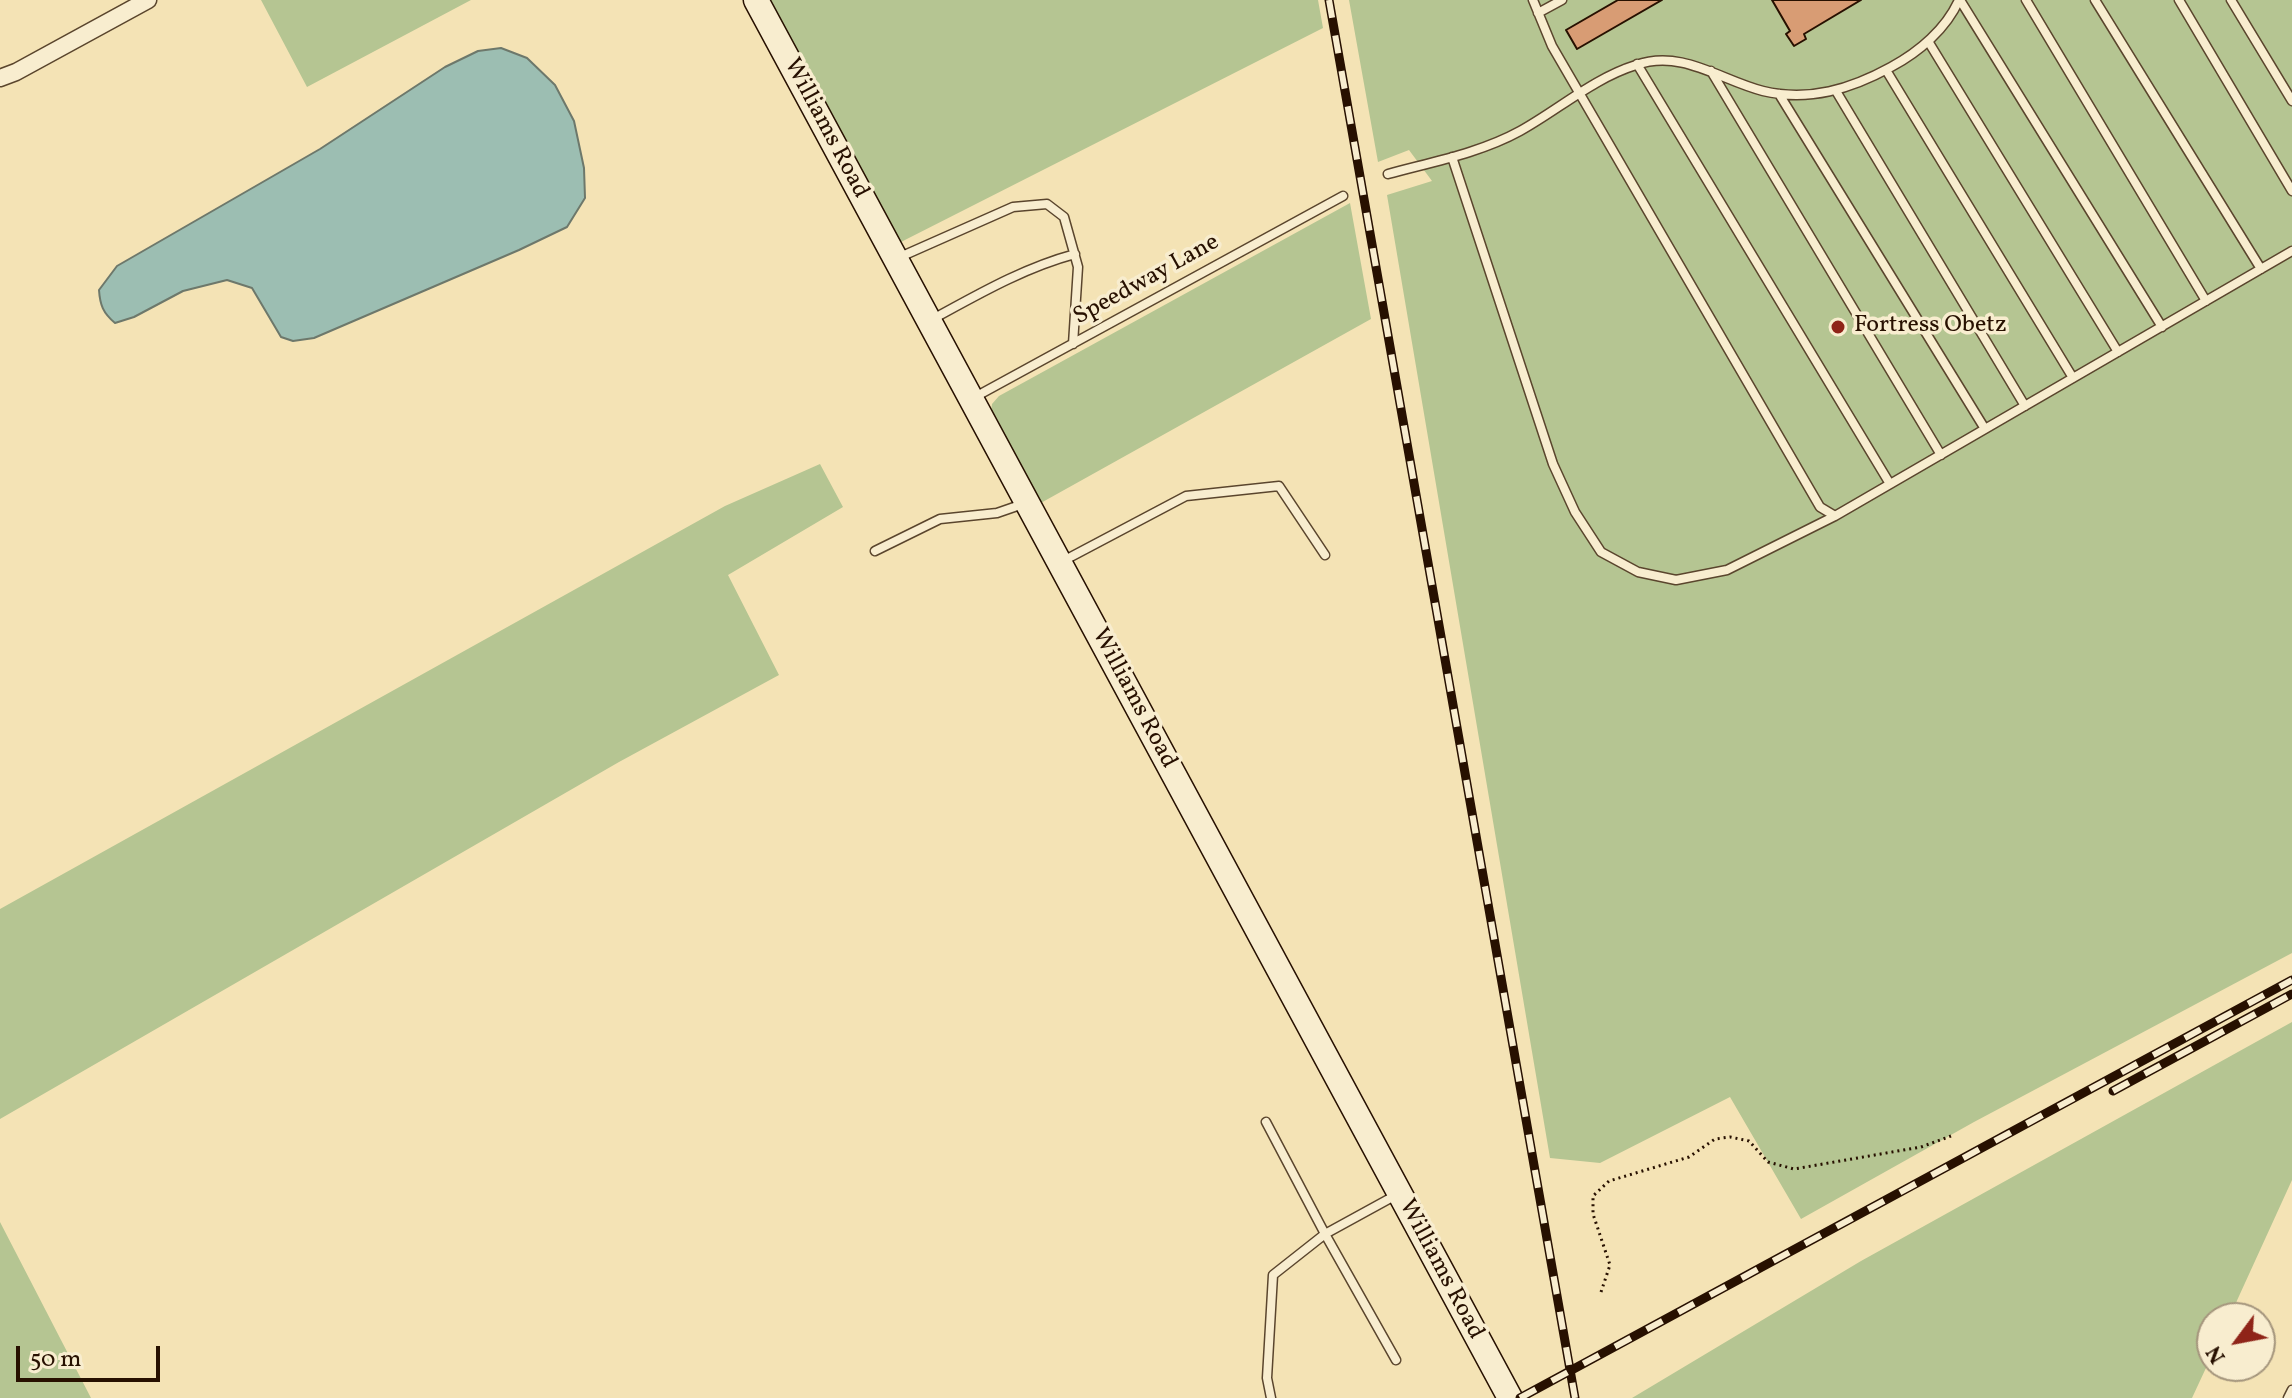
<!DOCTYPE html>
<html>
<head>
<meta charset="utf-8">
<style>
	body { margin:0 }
	#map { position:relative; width:2292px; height:1398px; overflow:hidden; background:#f4e3b5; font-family:Vollkorn,serif }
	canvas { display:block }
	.north { position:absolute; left:2196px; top:1302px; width:80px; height:80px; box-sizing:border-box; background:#f8edcf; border:2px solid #a4957c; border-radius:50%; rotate:238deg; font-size:22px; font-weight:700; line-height:32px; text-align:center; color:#271000 }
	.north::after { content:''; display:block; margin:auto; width:28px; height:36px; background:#8f2418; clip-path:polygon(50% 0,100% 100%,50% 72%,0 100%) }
	.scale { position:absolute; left:16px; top:1346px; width:144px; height:36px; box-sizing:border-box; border:4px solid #271000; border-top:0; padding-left:10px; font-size:24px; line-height:28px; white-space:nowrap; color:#271000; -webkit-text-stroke:6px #f8edcf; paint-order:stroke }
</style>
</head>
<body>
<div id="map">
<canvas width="2292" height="1398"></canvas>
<div class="north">N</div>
<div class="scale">50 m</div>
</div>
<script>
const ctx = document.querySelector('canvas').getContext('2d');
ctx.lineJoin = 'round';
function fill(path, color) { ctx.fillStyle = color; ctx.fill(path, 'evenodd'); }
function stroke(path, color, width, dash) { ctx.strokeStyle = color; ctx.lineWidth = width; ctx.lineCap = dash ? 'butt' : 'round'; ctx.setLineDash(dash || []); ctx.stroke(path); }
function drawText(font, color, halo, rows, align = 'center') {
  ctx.font = font + ' Vollkorn,serif'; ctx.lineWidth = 7; ctx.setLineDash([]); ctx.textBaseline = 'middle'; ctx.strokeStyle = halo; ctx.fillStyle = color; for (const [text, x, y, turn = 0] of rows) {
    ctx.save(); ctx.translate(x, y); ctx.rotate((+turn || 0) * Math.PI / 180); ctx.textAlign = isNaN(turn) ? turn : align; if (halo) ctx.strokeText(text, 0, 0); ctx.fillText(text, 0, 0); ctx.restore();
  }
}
fill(new Path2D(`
	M261 0H471L307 87Z
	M766 0H1318L1323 28 899 243Z
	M1349 0H2292V953L1974 1122 1801 1219 1730 1097 1600 1163 1550 1158 1387 195 1432 181 1409 150 1378 162Z
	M1350 203 1371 319 1039 504 991 412 992 404 999 396Z
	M820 464 843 507 728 575 779 675 619 762 0 1119V909L725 506Z
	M2292 1022V1180L2229 1318H2212V1355L2192 1398H1632L1861 1261Z
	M0 1222 91 1398H0Z`), '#b5c592');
const water = new Path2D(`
	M501 48 527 58 555 85 574 121 584 168 585 198 567 227 519 250 314 338 293 341 281 337 252 288 227 280 183 291 134 317 115 323C103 313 100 305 99 290L117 266 320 149 445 67 478 51Z`);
fill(water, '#9cbeb2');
stroke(water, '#6d786b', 2);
const building = new Path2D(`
	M1618 0H1662L1577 49 1566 30Z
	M1772 0H1861L1804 34 1806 39 1794 46 1786 34 1790 31Z`);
fill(building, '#d89c74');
stroke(building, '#271000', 2);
const service = new Path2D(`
	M1533 0 1552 46 1820 507 1835 516 2292 251
	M1960 0 2162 327
	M2026 0 2206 301
	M2095 0 2261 269
	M2179 0 2292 191
	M2231 0 2292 101
	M1538 13 1562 0
	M1928 41 2118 352
	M1637 64 1890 484
	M1886 70 2073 378
	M1711 71 1941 455
	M1836 91 2025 406
	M1779 94 1985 429
	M1452 157 1553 464 1575 512 1601 552 1638 572 1676 580 1727 570 1835 516
	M1388 174C1432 162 1480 153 1520 131 1558 110 1594 78 1636 65 1682 49 1720 80 1763 91 1809 102 1851 89 1891 67 1919 52 1946 29 1959 0
	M900 257 1013 207 1047 204 1064 217 1078 267 1073 344
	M931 320C977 295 1023 268 1075 254
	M975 397 1343 196
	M875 551 940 519 997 513 1023 504
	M1063 561 1186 496 1279 486 1325 555
	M1266 1122 1325 1234 1273 1275 1267 1378 1271 1398
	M1396 1360 1325 1234 1398 1194
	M2288 1398 2292 1390`);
const minor = new Path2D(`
	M0 78 16 72 148 0`);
const secondary = new Path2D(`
	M756 0 1510 1398`);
stroke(service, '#5a452d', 11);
stroke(minor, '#5a452d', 19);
stroke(secondary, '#271000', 27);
stroke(new Path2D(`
	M1601 1292 1610 1265 1593 1214V1196L1609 1181 1689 1157 1715 1139 1730 1137 1749 1141 1768 1162 1794 1169 1921 1147 1951 1136`), '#271000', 3, [2, 4]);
stroke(service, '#f8edcf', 8);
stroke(minor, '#f8edcf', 16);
stroke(secondary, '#f8edcf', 24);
const rail = new Path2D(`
	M1329 0 1575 1398
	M2113 1091 2292 994
	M1520 1398 2292 980`);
stroke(rail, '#271000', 9);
stroke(rail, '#f8edcf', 6, [18]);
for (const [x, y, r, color] of [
	[1838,327,8,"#8f2418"]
]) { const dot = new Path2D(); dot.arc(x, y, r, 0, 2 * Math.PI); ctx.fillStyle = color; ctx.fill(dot); stroke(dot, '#f8edcf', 3); }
drawText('24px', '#271000', '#f8edcf', [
	["Williams Road",825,129,62],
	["Speedway Lane",1147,281,-29],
	["Williams Road",1133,699,62],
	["Williams Road",1440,1270,62]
]);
drawText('24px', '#271000', '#f8edcf', [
	["Fortress Obetz",1854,327]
], 'left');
</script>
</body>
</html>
